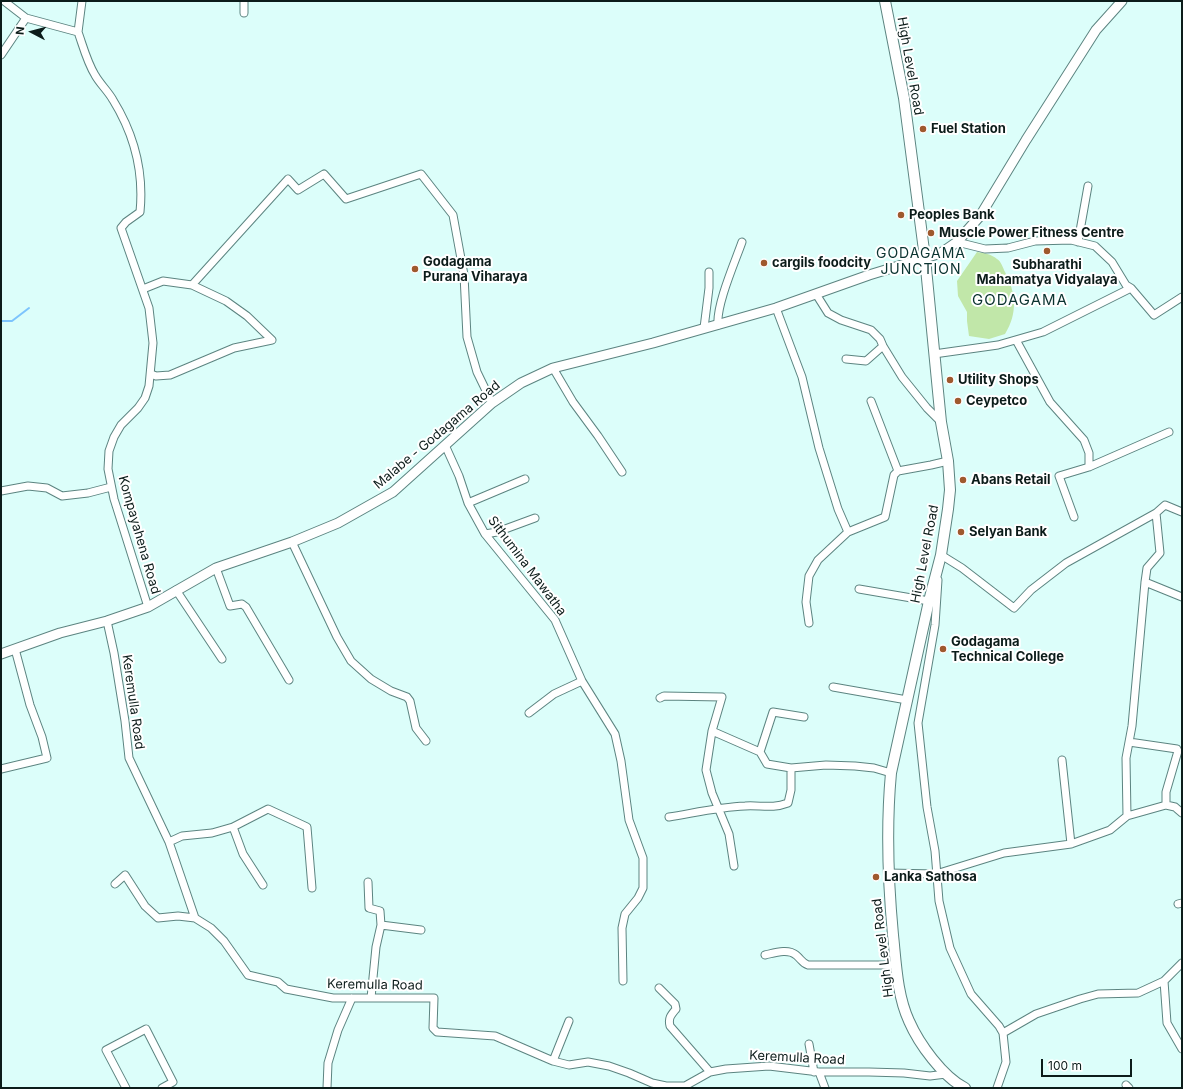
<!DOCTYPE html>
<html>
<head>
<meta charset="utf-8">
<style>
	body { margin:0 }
	#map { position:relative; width:1183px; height:1089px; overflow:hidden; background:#dcfefa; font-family:Inter,sans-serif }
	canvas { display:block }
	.frame { position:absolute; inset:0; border:2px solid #0c1c1a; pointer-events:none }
	.north { position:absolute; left:12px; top:12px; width:40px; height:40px; -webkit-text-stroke:3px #fff; paint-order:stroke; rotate:276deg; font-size:11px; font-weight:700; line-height:16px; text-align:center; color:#0c1c1a }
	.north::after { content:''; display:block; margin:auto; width:14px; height:18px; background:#0c1c1a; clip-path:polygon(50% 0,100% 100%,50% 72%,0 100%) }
	.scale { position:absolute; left:1041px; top:1059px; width:91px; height:18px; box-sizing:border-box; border:2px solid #0c1c1a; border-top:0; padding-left:5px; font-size:12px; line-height:14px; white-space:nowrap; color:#0c1c1a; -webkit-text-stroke:3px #fff; paint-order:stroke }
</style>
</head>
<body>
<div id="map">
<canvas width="1183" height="1089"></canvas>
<div class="frame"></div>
<div class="north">N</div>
<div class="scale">100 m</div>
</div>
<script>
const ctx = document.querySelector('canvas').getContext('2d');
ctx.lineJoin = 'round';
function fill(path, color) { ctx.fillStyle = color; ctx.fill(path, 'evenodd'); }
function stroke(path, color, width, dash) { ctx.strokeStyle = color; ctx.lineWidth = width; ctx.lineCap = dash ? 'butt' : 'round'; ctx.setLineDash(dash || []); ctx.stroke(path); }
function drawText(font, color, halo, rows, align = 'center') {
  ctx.font = font + ' Inter,sans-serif'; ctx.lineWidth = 4; ctx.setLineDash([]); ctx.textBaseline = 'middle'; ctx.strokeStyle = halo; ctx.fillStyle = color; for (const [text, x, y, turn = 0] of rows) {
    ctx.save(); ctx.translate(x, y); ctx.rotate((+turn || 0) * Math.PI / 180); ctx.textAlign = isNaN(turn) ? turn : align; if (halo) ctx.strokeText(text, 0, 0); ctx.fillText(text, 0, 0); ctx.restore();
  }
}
fill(new Path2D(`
	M977 252C984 253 991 254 997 259 1001 261 1003 268 1005 272 1016 293 1018 313 1005 334L989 339 969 336 967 321V312L958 296 957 281Z`), '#c1e7a9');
stroke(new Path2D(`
	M1 321H12L29 308`), '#7dc4fd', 2);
const minor = new Path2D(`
	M4 1 26 18
	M244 1V13
	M78 32 82 1
	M1 55 26 18 78 32C83 46 87 62 95 75 100 84 108 91 113 100 134 134 144 172 140 212L126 222 121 228 149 308 153 343 149 386 145 398 138 408 121 425 114 437 109 451 108 469 114 499 148 607
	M957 242 985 249 1008 248 1035 241 1071 240 1095 246 1112 262 1126 285 1131 288
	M1078 242 1088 186
	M143 289 163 281 192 285 288 179 298 190 324 174 346 199 421 174 453 215 464 275 467 337 477 372 492 403
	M816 294 828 313 841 320 871 330 880 339 883 346 902 377 927 408 941 422
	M776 308 802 377 819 448 838 509 848 532
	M718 325C716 305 735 262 742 242
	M704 328 709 288V272
	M1016 340 1050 402 1084 440 1089 453V467
	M934 354 998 345 1043 332 1131 288 1154 315 1182 297
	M846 359 866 361 883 346
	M553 368 573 402 598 436 622 472
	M151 374 156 376 170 375 234 348 272 340 247 316 226 301 192 285
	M871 401 898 471
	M445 445 459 476 468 503 485 534 555 620 582 681 615 734 621 761 629 820 643 858V888L638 898 625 914 622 928 623 981
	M1 491 28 486 47 488 62 496 88 493 111 487
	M468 503 525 479
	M1156 513 1165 505 1182 512
	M1074 517 1059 476 1089 467 1169 432
	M485 534 497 532 535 518
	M292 542 337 637 351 661 371 679 391 691 407 697 410 701 416 728 426 741
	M941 555 962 568 1014 608 1031 590 1066 563 1156 513 1160 553 1147 568 1145 582 1132 726 1126 758 1127 816
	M216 568 230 606 242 604 246 607 289 680
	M938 580 935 625 918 723 927 807 935 851 939 901 950 948 971 994 999 1026 1003 1033 1006 1062 997 1088
	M1145 582 1182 597
	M859 589 929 601
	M176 590 222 659
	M107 621 114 653 125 721 129 758 169 842 195 918 178 916 158 918 145 906 125 875 115 884
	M809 623 806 602 809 576 818 560 848 532 885 517 894 475 898 471 931 465 948 461
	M833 687 907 700
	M660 698 664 696 722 697 712 731 760 752
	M529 713 554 694 582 681
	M804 717 773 712 760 752 767 764 791 768 826 765 855 766 874 768 891 773
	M712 731 706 770 712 793 729 834 734 866
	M1129 742 1177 749 1178 751 1166 792V805
	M1062 760 1071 844
	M1 769 47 758 42 737 30 705 15 649
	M669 817C694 813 719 807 745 806 761 805 772 809 788 803L791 790V768
	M233 827 268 809 307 827 312 888
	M169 842 182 836 212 833 233 827 243 854 263 885
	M888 873 936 874 1004 853 1071 844 1110 830 1127 816 1166 805 1175 807 1182 813
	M368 882 369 908 380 911 381 925 376 947 371 998
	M1178 904 1182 903
	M195 918 211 928 224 941 248 975 278 982 286 989 333 998H434L433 1028 437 1032 495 1036 553 1061 569 1065 588 1062 609 1066 629 1073 652 1083 666 1086H685L710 1072 726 1069 769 1066 819 1072H869L904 1073 930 1076 946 1074
	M381 925 421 930
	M765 955C774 953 788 948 796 955 801 959 802 963 808 965H896
	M1164 981 1167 1023 1182 1049
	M659 988 675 1004 676 1009C671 1015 668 1018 670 1026L710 1072
	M1003 1033 1036 1014 1080 999 1098 994 1138 993 1164 981 1182 963
	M809 1044 814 1072
	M553 1061 569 1021
	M819 1072 825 1088
	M1126 1085 1129 1088
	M126 1088 106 1050 146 1029 173 1082 162 1088
	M327 1088 328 1063 338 1030 352 998`);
const major = new Path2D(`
	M1 654 60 633 107 621 148 607 216 568 292 542 338 523 393 492 492 403 521 383 553 368 653 343 776 308 869 275 941 253 957 242 980 216 1026 140 1096 30 1122 1`);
const highway = new Path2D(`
	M885 1 904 98 925 258 941 422 948 461 950 490 948 509 941 555 929 601 891 773C886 827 888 881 893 935 896 963 897 995 909 1021 919 1044 943 1077 965 1088`);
stroke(minor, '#5c8480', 9);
stroke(major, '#5c8480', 11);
stroke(highway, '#5c8480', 12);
stroke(minor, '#fff', 7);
stroke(major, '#fff', 9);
stroke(highway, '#fff', 10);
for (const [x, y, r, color] of [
	[923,129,4,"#9f592e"],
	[901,215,4,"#9f592e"],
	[931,233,4,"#9f592e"],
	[1047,251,4,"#9f592e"],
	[764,263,4,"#9f592e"],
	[415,269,4,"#9f592e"],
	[950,380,4,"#9f592e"],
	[958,401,4,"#9f592e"],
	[963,480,4,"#9f592e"],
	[961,532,4,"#9f592e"],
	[943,649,4,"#9f592e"],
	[876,877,4,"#9f592e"]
]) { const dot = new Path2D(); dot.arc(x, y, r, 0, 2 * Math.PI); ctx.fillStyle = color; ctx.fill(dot); stroke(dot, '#fff', 1.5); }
drawText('13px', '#0c1c1a', '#fff', [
	["High Level Road",910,66,80],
	["Malabe - Godagama Road",437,435,-40],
	["Kompayahena Road",139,535,74],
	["High Level Road",925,554,-79],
	["Sithumina Mawatha",527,566,53],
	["Keremulla Road",133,702,82],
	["High Level Road",883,948,-97],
	["Keremulla Road",375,985,1],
	["Keremulla Road",797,1058,3]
]);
drawText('bold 13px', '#0c1c1a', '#fff', [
	["Fuel Station",931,129],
	["Peoples Bank",909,215],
	["Muscle Power Fitness Centre",939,233],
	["Godagama",423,262],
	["Purana Viharaya",423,277],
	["cargils foodcity",772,263],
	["Subharathi",1047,265,"center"],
	["Mahamatya Vidyalaya",1047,280,"center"],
	["Utility Shops",958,380],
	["Ceypetco",966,401],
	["Abans Retail",971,480],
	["Selyan Bank",969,532],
	["Godagama",951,642],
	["Technical College",951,657],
	["Lanka Sathosa",884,877]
], 'left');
ctx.letterSpacing = '1px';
drawText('14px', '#0a3330', '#fff', [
	["GODAGAMA",921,254],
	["JUNCTION",921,270]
]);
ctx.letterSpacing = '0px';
ctx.letterSpacing = '1px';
drawText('15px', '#0a3330', '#fff', [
	["GODAGAMA",1020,300]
]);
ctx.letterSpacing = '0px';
</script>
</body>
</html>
